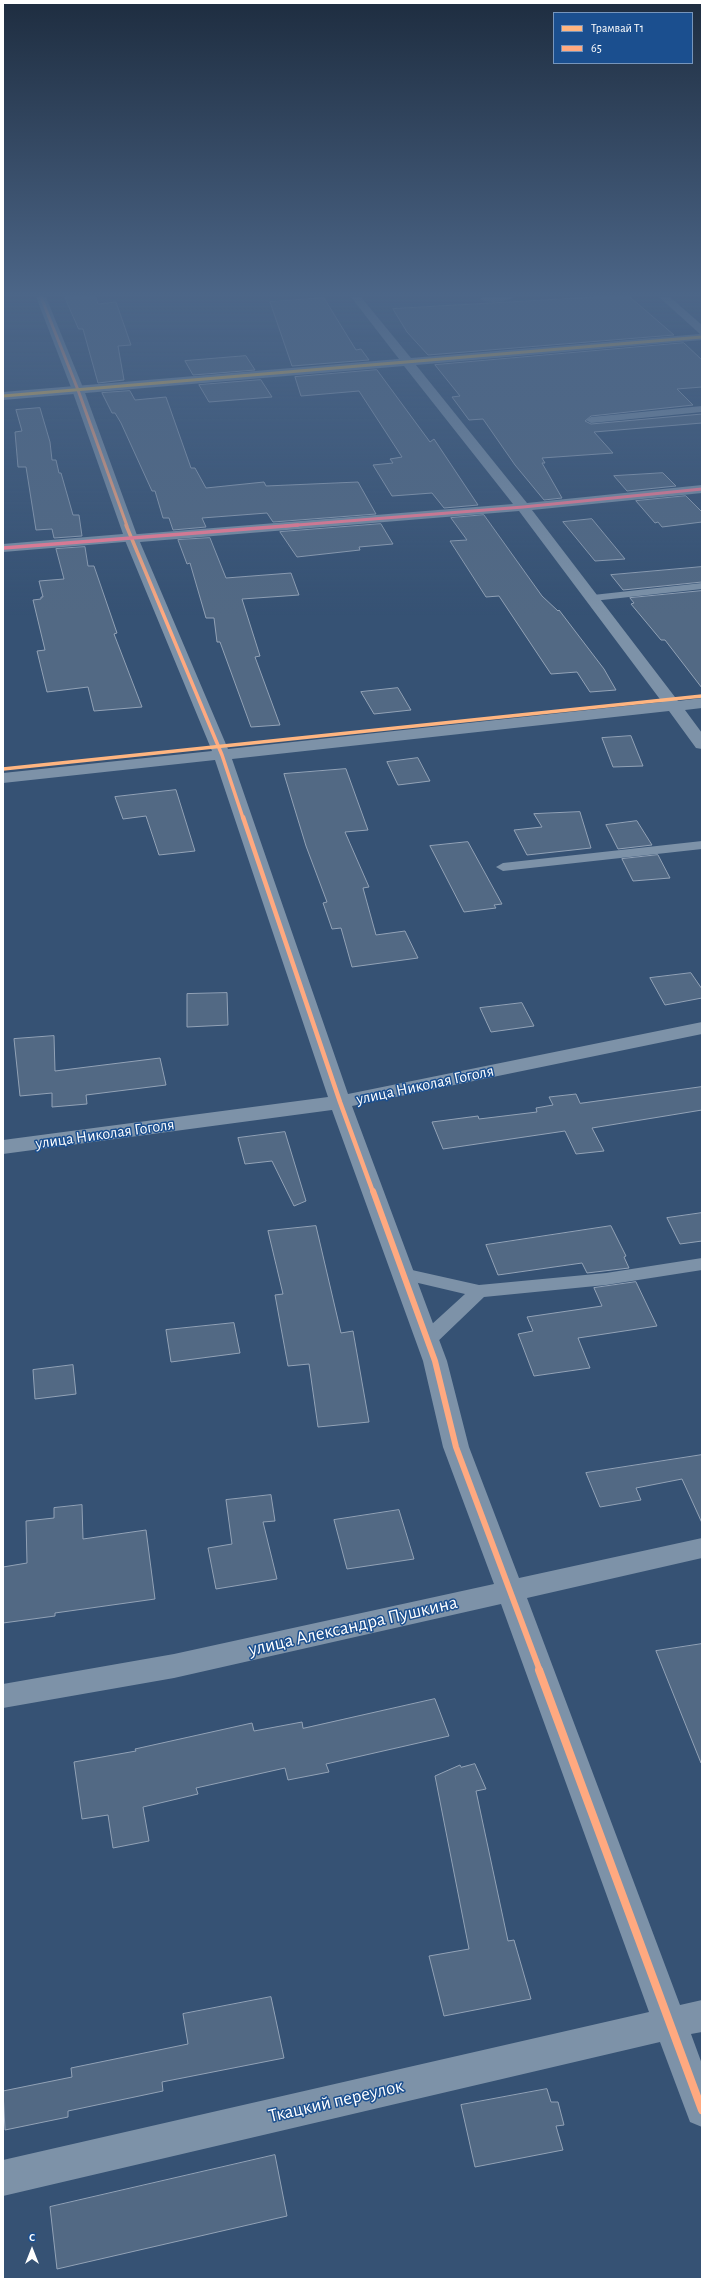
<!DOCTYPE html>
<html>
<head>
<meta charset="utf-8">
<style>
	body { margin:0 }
	#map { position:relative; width:705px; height:2282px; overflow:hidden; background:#365274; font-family:"Alegreya Sans",sans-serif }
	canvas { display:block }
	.frame { position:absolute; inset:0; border:4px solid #fff; pointer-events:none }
	.legend { position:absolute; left:553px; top:12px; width:140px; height:52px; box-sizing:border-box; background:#1b4f8f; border:1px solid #7695bc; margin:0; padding:5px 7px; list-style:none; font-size:12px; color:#fff }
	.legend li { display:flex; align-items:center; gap:8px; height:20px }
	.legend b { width:20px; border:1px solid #7695bc }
	.north { position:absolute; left:12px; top:2230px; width:40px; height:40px; -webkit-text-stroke:3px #1b4f8f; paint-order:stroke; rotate:0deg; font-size:11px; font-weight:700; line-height:16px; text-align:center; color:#fff }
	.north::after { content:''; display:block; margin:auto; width:14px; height:18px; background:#fff; clip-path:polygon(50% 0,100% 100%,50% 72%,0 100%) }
</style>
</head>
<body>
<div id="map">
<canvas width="705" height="2282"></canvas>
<div class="frame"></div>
<ul class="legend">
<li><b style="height:5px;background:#ffb580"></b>Трамвай T1</li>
<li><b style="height:5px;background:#ffa980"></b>65</li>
</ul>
<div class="north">С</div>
</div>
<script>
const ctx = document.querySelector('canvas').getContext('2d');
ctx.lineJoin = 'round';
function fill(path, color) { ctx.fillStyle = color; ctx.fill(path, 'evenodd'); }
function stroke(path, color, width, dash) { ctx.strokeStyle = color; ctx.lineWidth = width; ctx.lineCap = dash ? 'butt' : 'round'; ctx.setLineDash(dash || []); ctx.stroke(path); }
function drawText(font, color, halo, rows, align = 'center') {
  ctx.font = font + ' "Alegreya Sans",sans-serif'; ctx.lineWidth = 3; ctx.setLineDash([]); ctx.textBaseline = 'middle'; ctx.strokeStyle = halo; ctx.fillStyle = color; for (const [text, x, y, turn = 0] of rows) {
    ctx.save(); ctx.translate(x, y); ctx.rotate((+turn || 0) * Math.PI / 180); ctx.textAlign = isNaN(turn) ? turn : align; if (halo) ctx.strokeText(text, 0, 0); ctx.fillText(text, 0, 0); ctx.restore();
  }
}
const building = new Path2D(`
	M65 297H96L98 304 116 302 131 345 118 346 124 380 98 383 83 329H79Z
	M595 297H630L674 335 428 355 407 332 393 309Z
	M324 298 356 350 361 349 369 360 292 366 270 302Z
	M684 343 702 360V387L677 389 693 405 591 416 585 421 591 424 702 414V423L594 432 613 453 542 458 545 463H542L562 498 544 500 515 465 483 419 469 420 452 397 460 396 435 365Z
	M246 356 255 370 193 375 185 361Z
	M377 370 430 442 434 439 478 505 444 508 432 493 392 496 373 465 393 463 390 459 402 457 359 391 301 396 295 377Z
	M261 380 272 397 209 402 199 385Z
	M130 391 135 400 166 397 191 468H195L206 488 264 482 266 486 358 482 376 514 273 522 267 513 202 518 206 527 173 530 169 518H163L155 491H152L121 423 115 413H112L102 393Z
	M40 408 50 442 52 460H56L59 473H61L73 515H79L82 536 54 538 52 529 36 530 26 467H18L15 432 22 431 16 410Z
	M663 473 676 486 627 491 614 476Z
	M686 496 702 512V522L662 527 658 522 655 523 636 501Z
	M484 515 542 596 558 611 559 610 604 669 616 690 590 692 577 672 551 674 499 596 486 597 450 541 467 540 451 518Z
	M592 519 625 559 595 561 563 522Z
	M381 524 393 544 359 547 360 550 297 557 280 532Z
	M210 538 226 578 291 573 299 595 242 599 260 656 255 657 280 725 251 727 220 642H217L214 618H206L190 563 187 564 178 540Z
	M85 547 88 566H94L117 633 114 634 142 707 94 711 88 687 47 692 37 651 45 650 33 600 41 599V597H43L39 581 64 579 56 549Z
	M702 567V582L623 590 611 575Z
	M702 591V688L665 640H661L631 604 634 603 630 598Z
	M398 688 411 710 374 714 361 692Z
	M631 736 643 766 613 767 602 738Z
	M418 758 430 781 398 785 387 762Z
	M346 769 368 830 345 832 369 887 363 888 376 935 405 931 418 958 352 967 341 928 332 929 323 903 327 902 306 846 284 774Z
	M176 790 195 851 159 855 146 816 123 819 115 797Z
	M580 812 591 848 527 855 514 830 542 827 534 814Z
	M637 821 652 845 618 849 606 825Z
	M468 842 502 904 494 905 496 908 464 912 430 846Z
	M658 855 670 878 633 881 622 859Z
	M691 973 702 989V998L665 1005 650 978Z
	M227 993 228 1025 187 1027V994Z
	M522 1003 534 1026 491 1032 480 1008Z
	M54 1036 55 1071 160 1058 166 1085 86 1095 87 1104 52 1107V1093L20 1096 14 1039Z
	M702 1087V1110L592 1128 604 1151 576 1154 565 1131 443 1149 432 1122 478 1116 479 1119 537 1112 536 1108 553 1105 549 1097 576 1094 580 1103Z
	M285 1132 306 1201 294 1206 272 1161 245 1164 238 1138Z
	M702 1213V1241L680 1244 667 1218Z
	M316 1226 341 1333 353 1331 369 1422 318 1427 309 1364 288 1366 275 1295 283 1294 268 1231Z
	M611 1226 626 1256 624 1257 629 1268 587 1273 582 1263 498 1275 486 1245Z
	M636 1282 657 1326 578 1338 590 1368 534 1376 518 1334 533 1331 527 1317 602 1306 594 1288Z
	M234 1323 240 1353 171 1362 166 1330Z
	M73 1365 76 1394 35 1399 33 1370Z
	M702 1455V1523L682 1479 636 1488 641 1500 600 1507 586 1473Z
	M271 1495 275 1521 263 1522 277 1579 216 1589 208 1548 232 1544 226 1500Z
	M82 1505 83 1539 146 1530 155 1599 55 1613V1616L3 1623V1567L27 1563 26 1521 54 1518V1508Z
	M399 1510 414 1559 347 1569 334 1520Z
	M702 1644V1763H701L656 1651Z
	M435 1699 449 1736 326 1764 329 1772 288 1780 285 1768 196 1788 198 1794 143 1807 149 1841 113 1848 108 1815 82 1819 74 1762 136 1751 135 1749 252 1723 254 1731 302 1722 303 1728Z
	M475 1764 486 1789 476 1791 508 1941 514 1940 531 1999 444 2016 429 1956 469 1949 435 1776 460 1765 461 1767Z
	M271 1997 284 2058 162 2082 163 2091 68 2111V2117L5 2130 3 2091 72 2077 71 2068 188 2044 183 2014Z
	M547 2089 551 2102H558L564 2125 556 2126 563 2150 475 2167 461 2105Z
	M275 2155 287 2216 57 2269 50 2207Z`);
fill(building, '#526984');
stroke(building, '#92a2b6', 1);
fill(new Path2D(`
	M483 297H514C509 302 485 304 480 299Z
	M702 406V412L591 423 586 420 591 417Z
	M702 583V589L593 601 587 598 593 595Z
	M702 841V849L503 871 496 867 503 863Z
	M702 1258V1270L606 1285 484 1297 434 1345 427 1347 420 1345 417 1340 420 1335 465 1294 397 1278 394 1274 397 1270 403 1268 479 1285 606 1273Z`), '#7d92a8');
fill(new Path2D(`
	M351 297H361L411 358 700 334 659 297H670L702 325V340L416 365 527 503 702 485V493L532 510 678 701 702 698V708L685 710 702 733V749L696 748 669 711 232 759 348 1094 702 1022V1034L352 1106 447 1361 469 1447 519 1578 702 1538V1558L527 1598 680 2005 702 2000V2032L691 2034 702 2064V2127L690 2122 660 2042 3 2196V2160L649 2012 501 1604 174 1678 3 1708V1684L174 1654 494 1584 443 1447 423 1361 332 1110 3 1154V1140L328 1097 215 760 3 783V773L212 751 124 538 126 535 513 504 404 366 3 400V392L399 359ZM519 511 662 702 228 749 140 542Z`), '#7d92a8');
fill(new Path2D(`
	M36 297H46L84 390 138 538 136 541 3 552V544L123 534 72 390Z`), '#7d92a8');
stroke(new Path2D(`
	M41 297 78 390 127 526`), '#ffa980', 3);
stroke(new Path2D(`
	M126 525 222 755 243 818`), '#ffa980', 3.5);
stroke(new Path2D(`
	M243 817 340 1102 373 1192`), '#ffa980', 4.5);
stroke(new Path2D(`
	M373 1191 435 1361 456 1447 540 1671`), '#ffa980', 6);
stroke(new Path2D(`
	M539 1670 702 2110`), '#ffa980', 8);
stroke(new Path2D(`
	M3 396 702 337`), '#fcc553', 3);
stroke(new Path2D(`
	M285 526 523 507 702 489`), '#ff8098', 3);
stroke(new Path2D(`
	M3 548 298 525`), '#ff8098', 3.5);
stroke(new Path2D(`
	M3 769 702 696`), '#ffb580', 3.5);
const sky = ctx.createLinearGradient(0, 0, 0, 616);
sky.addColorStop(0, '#1e2d40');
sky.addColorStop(0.48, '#4c6688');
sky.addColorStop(1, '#4c668800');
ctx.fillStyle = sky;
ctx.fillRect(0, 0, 705, 616);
drawText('16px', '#fff', '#1b4f8f', [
	["улица Николая Гоголя",425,1085,-12],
	["улица Николая Гоголя",105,1134,-8]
]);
drawText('19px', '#fff', '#1b4f8f', [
	["улица Александра Пушкина",353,1626,-13],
	["Ткацкий переулок",336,2101,-13]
]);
</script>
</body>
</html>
